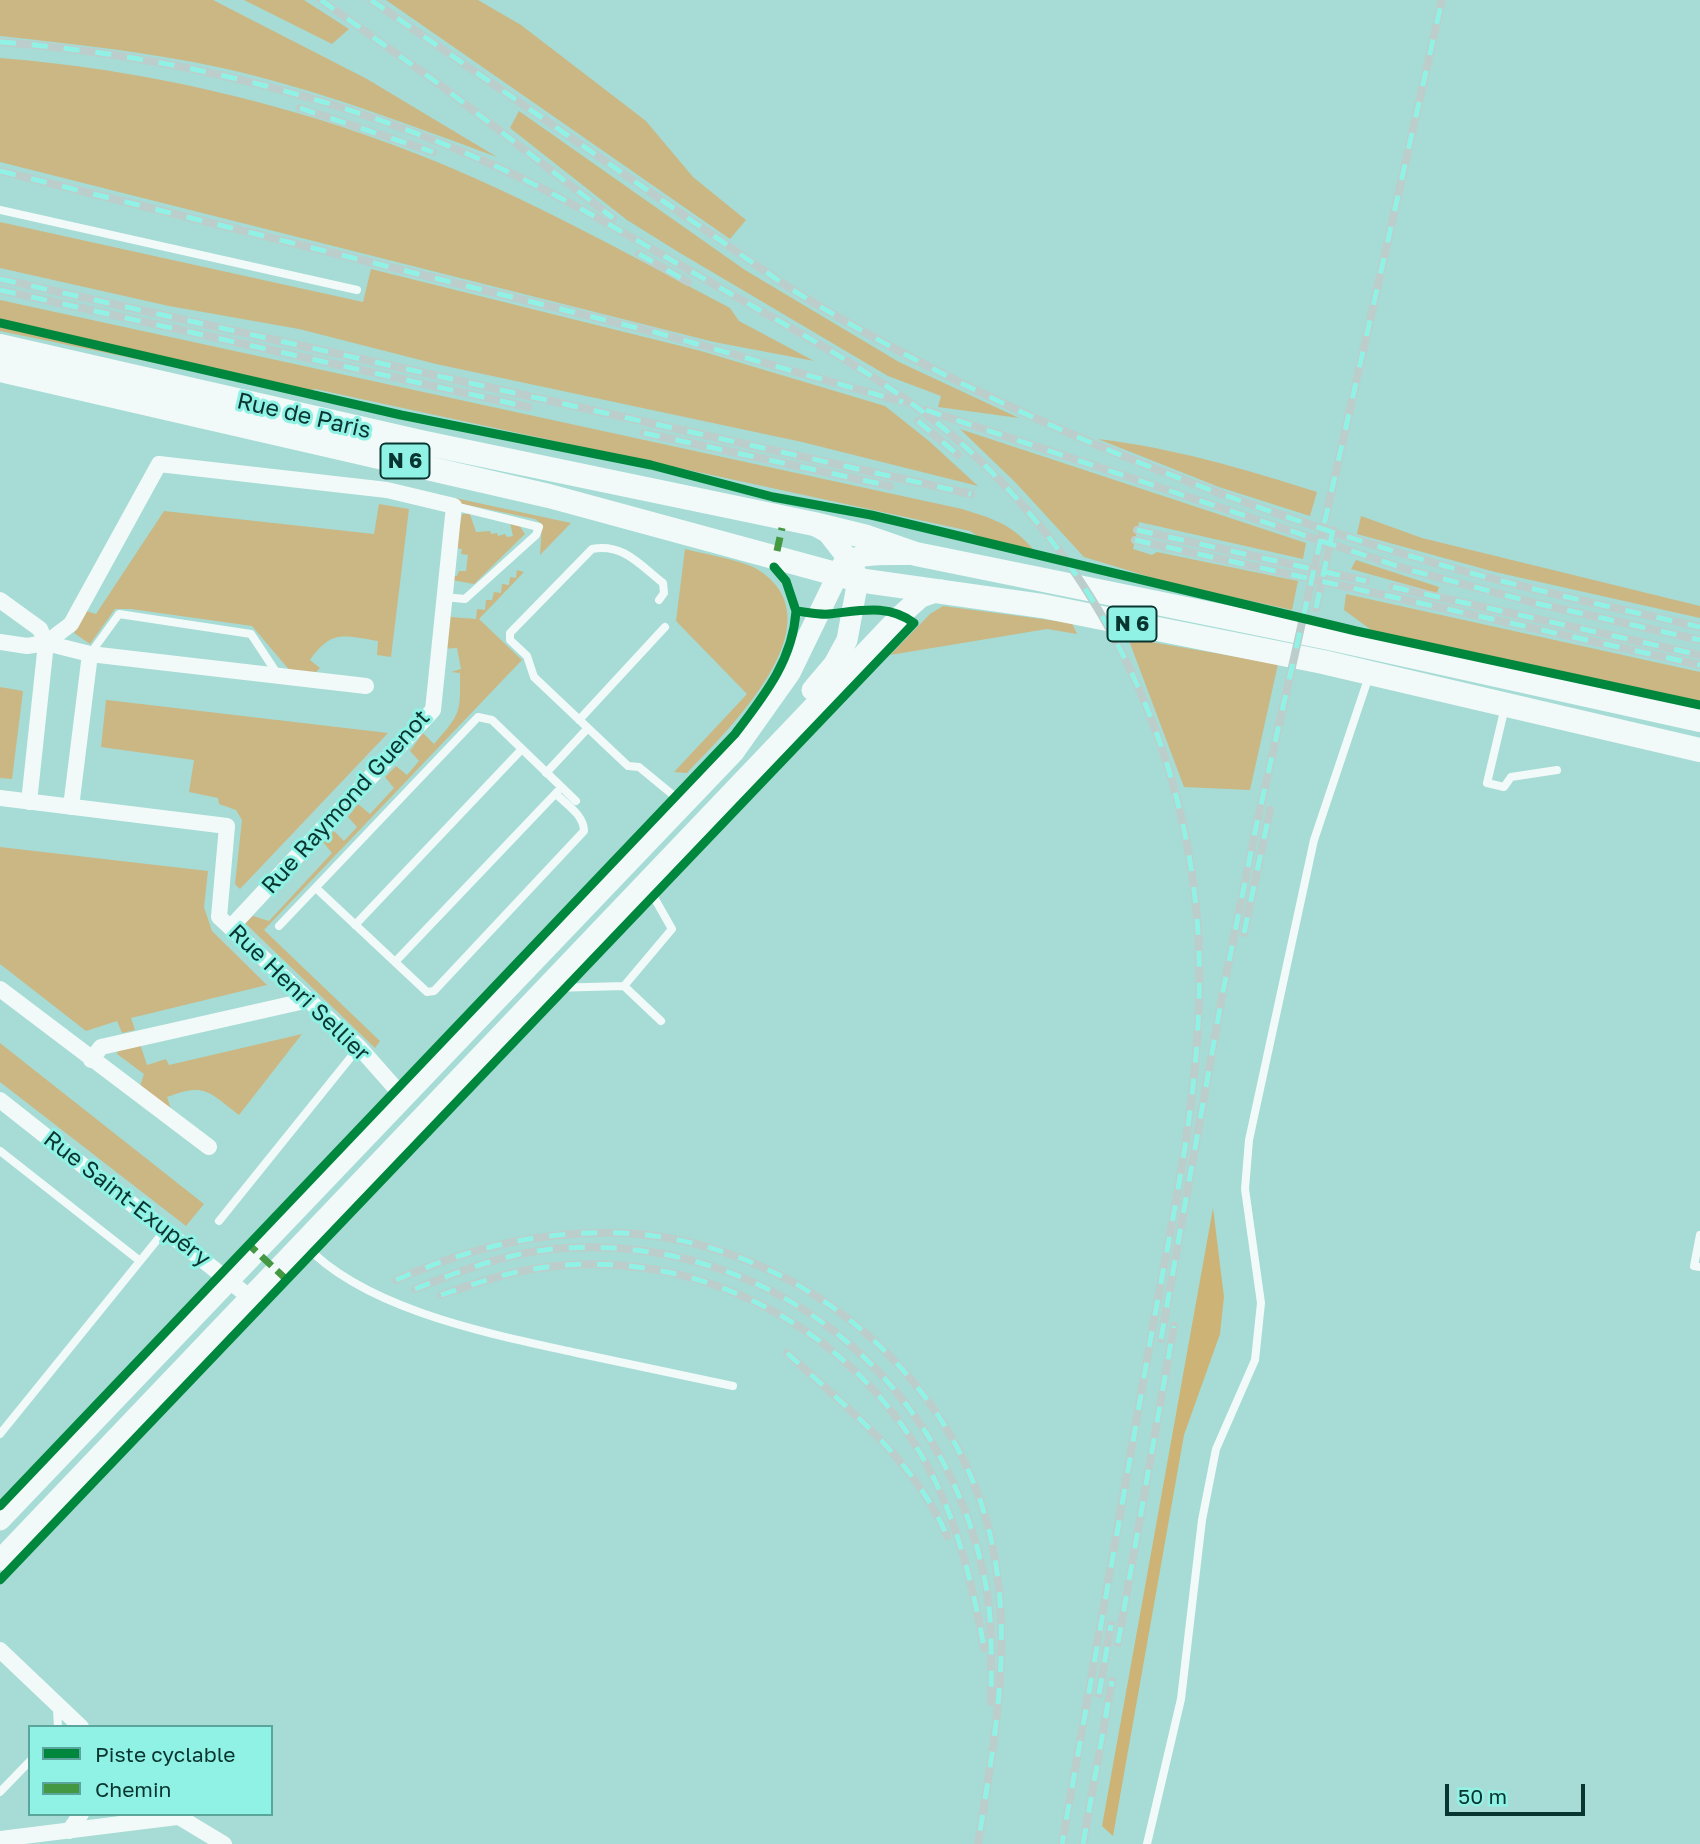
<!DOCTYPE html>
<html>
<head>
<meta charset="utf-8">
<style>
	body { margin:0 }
	#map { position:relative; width:1700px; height:1844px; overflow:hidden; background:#a6dcd5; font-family:"Golos Text",sans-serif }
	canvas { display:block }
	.legend { position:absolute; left:28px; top:1725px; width:245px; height:91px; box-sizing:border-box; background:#90f2e5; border:2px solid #5aa69d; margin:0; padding:9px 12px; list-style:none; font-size:21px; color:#083530 }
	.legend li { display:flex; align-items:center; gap:14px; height:35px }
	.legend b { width:35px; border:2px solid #5aa69d }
	.scale { position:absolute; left:1445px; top:1784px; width:140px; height:32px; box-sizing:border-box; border:4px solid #083530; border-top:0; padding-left:9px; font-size:21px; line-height:24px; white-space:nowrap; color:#083530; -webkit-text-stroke:5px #90f2e5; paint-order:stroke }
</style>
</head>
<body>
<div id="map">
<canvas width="1700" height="1844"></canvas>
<ul class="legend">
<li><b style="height:9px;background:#00873e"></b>Piste cyclable</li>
<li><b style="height:9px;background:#449841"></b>Chemin</li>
</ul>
<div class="scale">50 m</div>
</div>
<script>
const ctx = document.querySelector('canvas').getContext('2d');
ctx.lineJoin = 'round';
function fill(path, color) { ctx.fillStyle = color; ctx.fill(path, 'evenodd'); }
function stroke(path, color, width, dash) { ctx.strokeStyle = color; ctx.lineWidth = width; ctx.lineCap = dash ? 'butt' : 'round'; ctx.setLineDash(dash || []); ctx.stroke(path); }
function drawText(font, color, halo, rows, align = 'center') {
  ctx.font = font + ' "Golos Text",sans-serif'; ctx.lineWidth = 6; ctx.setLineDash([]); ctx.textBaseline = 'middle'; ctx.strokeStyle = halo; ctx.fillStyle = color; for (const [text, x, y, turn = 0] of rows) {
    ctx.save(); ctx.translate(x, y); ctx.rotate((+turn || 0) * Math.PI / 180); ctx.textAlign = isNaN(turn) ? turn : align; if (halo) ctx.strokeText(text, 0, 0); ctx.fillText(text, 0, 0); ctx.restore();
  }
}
fill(new Path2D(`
	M0 0H213L367 79 497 157C407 124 317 89 222 68 149 52 74 44 0 36Z
	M244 0H304L349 29 332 44Z
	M386 0H478L521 25 646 121 693 177 746 220 730 239Z
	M0 58C141 69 285 102 417 154 525 196 627 254 730 308L739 321 814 361 714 342 0 162Z
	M519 111 745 270 899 362 1019 418 938 407 941 396 888 376 680 253 627 220 510 128Z
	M0 222 363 302 371 269 701 351 885 406 929 441 978 486 802 442 436 364 299 329 169 306 0 268Z
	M0 300 962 509C997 520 1014 525 1037 554L996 548 970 531 315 389 301 393 0 331Z
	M960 429 1306 543 1303 559 1139 522 1133 549 1152 555 1157 552 1298 581 1292 610 1173 584 1084 557 1016 483Z
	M1098 439C1174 448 1244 469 1317 492L1310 516 1219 487Z
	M455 498 571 523 540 555 542 524 535 519 458 503Z
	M379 504 409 509 391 657 377 655 378 641C344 636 332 629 310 660L320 668 315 673 291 672 252 626 131 609H115L90 644 74 633 86 611 96 614 164 511 374 534Z
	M462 514H470L476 532 490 531 491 534 497 533 498 536 505 534 507 537 513 536 510 523 519 525 525 534 474 584 452 580 451 576H457L459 571H466L468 555 461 554 462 549 455 548Z
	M1361 516 1422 538 1700 606V618L1495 572 1357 534Z
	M685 549C701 553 744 561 757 569 841 621 730 728 687 773L674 772 747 694 676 621Z
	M1356 560 1439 587 1437 593 1351 569Z
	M517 570 524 572 479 619 522 660 264 930 380 1041 375 1048 245 923 253 916 269 921 332 853 323 842 334 831 344 841 357 827 348 817 358 804 370 814 394 788 385 777 396 766 407 775 419 761 410 751 423 733 434 744C462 712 460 712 460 673L451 672 461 669 457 648 442 649 451 601V617L476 619 477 609 485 610 486 600H492L494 592 501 593 502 584 509 585 510 577 516 578Z
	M1346 594 1700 672V701L1374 632 1344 610Z
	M943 606 1072 623 1077 634 1047 629 890 655 930 614Z
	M1128 638 1278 664 1250 790 1184 787Z
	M0 687 23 691 12 779 0 778Z
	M106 700H107L388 733 240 889 235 884 242 820 236 810 219 804 218 798 189 792 194 760 101 747Z
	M0 847 208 871 204 907 212 931 267 985 131 1018 135 1030 122 1033 117 1021 86 1031 0 964Z
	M302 1034 239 1115C209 1092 205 1082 167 1097L171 1109 139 1089 144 1074 117 1054 118 1050 140 1044 147 1065 166 1059 169 1065Z
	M0 1043 204 1204 186 1226 0 1082Z`), '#cbb784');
fill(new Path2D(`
	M1213 1208 1224 1297 1220 1334 1184 1435 1113 1836 1102 1826Z`), '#cdb476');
stroke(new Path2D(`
	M0 210 357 290
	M444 597 465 599 536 535 539 527 454 506
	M659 600 664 593 663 583C640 565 623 543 592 549L510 633V640L527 656 534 677 628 766 639 767 684 804
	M90 654 119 614 251 634 278 675
	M1505 707 1487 783 1504 787 1511 777 1557 770
	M579 720 665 627
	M546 773 588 728
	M316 888 427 992 434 991 584 831C584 815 566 804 556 794
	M355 925 522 749
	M279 926 478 717 492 720 576 801
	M395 962 557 792
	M624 986 661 1021
	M552 988 624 986 672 929 647 885
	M0 1151 140 1261
	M219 1221 359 1047
	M1700 1235 1694 1266 1700 1267
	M304 1244C365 1310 491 1334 577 1353 629 1364 681 1375 733 1386
	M0 1434 166 1229
	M57 1709 58 1727
	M0 1792 30 1761
	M1147 1844 1181 1699 1202 1520 1216 1449 1255 1360 1261 1303 1245 1189 1249 1140 1314 840 1369 676`), '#f2faf9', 8);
stroke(new Path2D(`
	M0 600 40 629 46 643 29 802
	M0 642 27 646 46 643 90 654 366 686
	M46 643 71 624 159 464 387 490 454 506 433 710 231 927
	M0 798 227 826 219 917 359 1047 404 1098
	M71 807 90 654
	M0 989 209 1147
	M91 1060 101 1047 309 1000
	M0 1100 252 1299
	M0 1650 81 1727
	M174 1814 224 1844
	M69 1831 81 1814
	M0 1839 177 1817`), '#f2faf9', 16);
stroke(new Path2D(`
	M812 690 834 664 847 640 858 580 853 565 828 533 814 525
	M0 1520 734 752 790 673 843 564C859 551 892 556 914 554
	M0 1560 901 615 921 597 941 590`), '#f2faf9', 21);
stroke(new Path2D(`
	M0 346 425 443 814 524 867 537 916 554 1329 638 1700 720
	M0 370 549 496 858 580 1042 606 1323 662 1700 750`), '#f2faf9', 24);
const rail = new Path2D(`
	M321 0 439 84 613 218
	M371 0 788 287C980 406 1191 491 1407 555 1504 584 1602 605 1700 627
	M0 42C171 55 348 98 504 170 578 204 647 247 717 286 806 337 897 383 972 453 1123 594 1206 795 1199 1001 1196 1119 1168 1238 1148 1354 1120 1518 1091 1681 1062 1844
	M300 108 433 152
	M0 171 658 333 903 402
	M639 254 688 282
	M0 279 971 494
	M0 290 528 407
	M926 410 1406 569 1535 603 1700 640
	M918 421 958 455
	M644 433 890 486
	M1137 530 1366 581
	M1135 540 1700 665
	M1393 587 1700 655
	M1316 608 1333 530
	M1244 933 1270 810
	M396 1280C469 1248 541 1230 622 1233 794 1241 954 1371 991 1539 1014 1642 994 1742 978 1844
	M415 1289C460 1271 504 1254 552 1249 767 1230 947 1377 986 1586 993 1624 991 1664 991 1702
	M441 1295C471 1285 501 1274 533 1269 684 1244 838 1318 917 1448 954 1507 972 1580 984 1648
	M1161 1339 1223 991 1256 827 1442 0
	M787 1353C847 1408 914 1459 947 1536
	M1118 1643 1174 1326
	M1099 1694 1111 1625
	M1083 1844 1112 1681`);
stroke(rail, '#bccecc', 8);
stroke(rail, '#90f2e5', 5, [16]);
stroke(new Path2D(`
	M777 551 782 528
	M246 1242 287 1280`), '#449841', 7, [14, 7]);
stroke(new Path2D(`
	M0 323 401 415 651 465 773 497 871 515 1356 631 1700 705
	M0 1506 735 734C764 696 793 660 796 611
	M0 1580 914 623C888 603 859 611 829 614 819 615 807 612 796 611L786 581 774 567`), '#00873e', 9);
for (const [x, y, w] of [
	[405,461,49],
	[1132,624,49]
]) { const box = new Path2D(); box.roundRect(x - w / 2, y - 17.5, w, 35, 5); ctx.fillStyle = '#90f2e5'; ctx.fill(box); stroke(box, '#083530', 2); }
drawText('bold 21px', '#083530', null, [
	["N 6",405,461],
	["N 6",1132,624]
]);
drawText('23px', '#083530', '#90f2e5', [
	["Rue de Paris",304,416,13],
	["Rue Raymond Guenot",346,802,-48],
	["Rue Henri Sellier",299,993,44],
	["Rue Saint-Exupéry",127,1199,38]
]);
</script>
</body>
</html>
